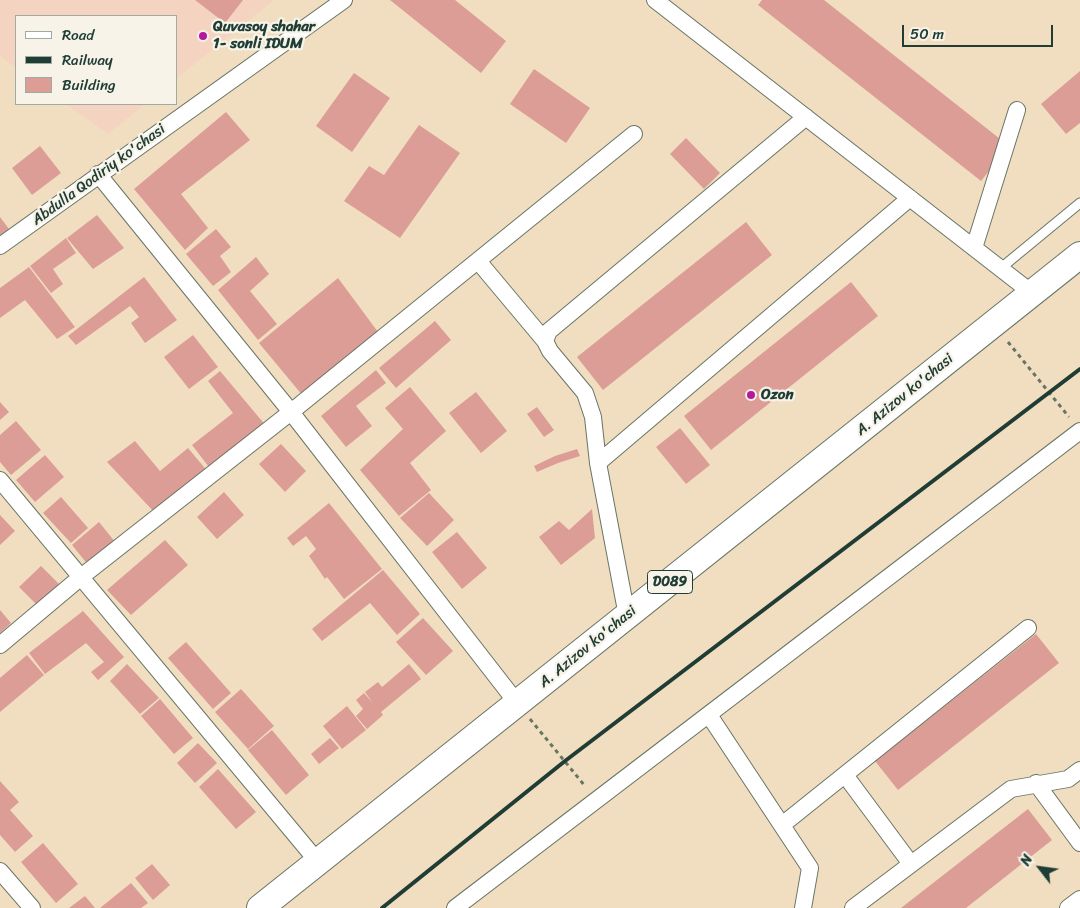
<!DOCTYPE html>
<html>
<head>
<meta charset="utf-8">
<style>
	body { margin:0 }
	#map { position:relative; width:1080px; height:908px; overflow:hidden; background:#f1dec0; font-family:Sriracha,sans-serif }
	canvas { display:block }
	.legend { position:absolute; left:15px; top:15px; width:162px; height:90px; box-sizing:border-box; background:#f7f3e8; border:1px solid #a1aaa0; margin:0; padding:6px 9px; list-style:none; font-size:15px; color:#1f3d34 }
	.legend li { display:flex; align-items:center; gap:10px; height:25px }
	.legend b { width:25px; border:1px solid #a1aaa0 }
	.north { position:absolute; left:1015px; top:843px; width:50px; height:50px; -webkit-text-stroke:4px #f7f3e8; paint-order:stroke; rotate:300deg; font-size:14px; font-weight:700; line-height:20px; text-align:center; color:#1f3d34 }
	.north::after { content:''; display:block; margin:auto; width:18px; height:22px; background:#1f3d34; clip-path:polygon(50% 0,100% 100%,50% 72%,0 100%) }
	.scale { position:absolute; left:902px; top:25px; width:151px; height:22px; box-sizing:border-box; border:2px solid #1f3d34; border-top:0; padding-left:6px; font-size:15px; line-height:18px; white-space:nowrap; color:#1f3d34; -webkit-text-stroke:4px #f7f3e8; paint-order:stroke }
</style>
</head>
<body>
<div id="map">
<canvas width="1080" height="908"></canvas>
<ul class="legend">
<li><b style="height:6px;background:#fff"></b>Road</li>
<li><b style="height:6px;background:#1f3d34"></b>Railway</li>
<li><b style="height:14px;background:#dc9d96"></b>Building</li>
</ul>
<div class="north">N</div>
<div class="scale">50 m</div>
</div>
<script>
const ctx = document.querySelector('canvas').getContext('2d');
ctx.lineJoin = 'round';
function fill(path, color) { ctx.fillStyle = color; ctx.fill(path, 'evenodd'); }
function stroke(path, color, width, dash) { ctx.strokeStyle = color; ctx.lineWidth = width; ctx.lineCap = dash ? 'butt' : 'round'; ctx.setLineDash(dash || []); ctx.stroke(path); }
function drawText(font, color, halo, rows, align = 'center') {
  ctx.font = font + ' Sriracha,sans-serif'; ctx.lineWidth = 4.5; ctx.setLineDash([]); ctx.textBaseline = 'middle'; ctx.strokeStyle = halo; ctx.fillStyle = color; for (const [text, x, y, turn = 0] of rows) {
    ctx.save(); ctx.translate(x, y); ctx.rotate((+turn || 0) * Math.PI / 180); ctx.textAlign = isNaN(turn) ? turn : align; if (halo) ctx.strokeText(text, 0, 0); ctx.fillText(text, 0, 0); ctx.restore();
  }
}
fill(new Path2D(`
	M0 0H274L176 79V16H16V68L0 56Z
	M66 104H145L108 134Z`), '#f4d3c0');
fill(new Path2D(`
	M195 0H243L225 23Z
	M390 0H455L506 41 481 73Z
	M762 0H824L1009 146 981 181 758 5Z
	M534 69 590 108 566 143 510 104Z
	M1080 71V123L1066 134 1041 104Z
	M354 73 390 98 352 152 316 126Z
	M226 112 250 140 181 194 208 228 185 250 134 189Z
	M419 125 460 153 400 238 344 201 369 166 384 175Z
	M686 138 720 173 704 189 670 154Z
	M40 146 61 173 32 195 12 168Z
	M97 215 124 248 93 269 67 238Z
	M0 217 9 229 0 235Z
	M746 222 772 255 603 390 577 357Z
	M216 229 231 247 220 256 231 272 213 286 186 254Z
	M66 238 76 253 53 269 63 284 51 293 30 266Z
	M256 257 269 274 250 291 277 324 258 340 218 290Z
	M29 267 75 327 57 339 25 300 0 318V288Z
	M144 277 177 320 145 343 131 323 139 317 130 306 76 345 68 336Z
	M338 278 378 332 303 396 259 343Z
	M851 282 878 316 711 450 684 416Z
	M435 321 451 340 396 388 379 368Z
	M193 335 218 367 189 389 164 357Z
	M376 370 386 383 356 406 372 426 346 447 321 416Z
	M220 371 267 427 212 471 192 445 233 413 208 381Z
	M410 387 446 431 410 463 431 490 399 516 360 470 403 429 385 408Z
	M476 392 507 431 481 453 449 413Z
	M0 402 9 412 0 420Z
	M537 407 554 430 544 437 527 414Z
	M16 421 41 450 11 475 0 462V435Z
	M680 428 710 465 686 484 656 447Z
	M135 441 160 471 188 448 209 473 156 514 107 462Z
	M281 444 306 471 285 492 259 464Z
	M577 449 580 456 558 463 537 472 534 466 555 456Z
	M45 455 64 477 35 502 16 480Z
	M224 492 244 515 217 539 197 517Z
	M429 493 454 520 427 546 400 518Z
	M61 497 88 528 71 543 43 513Z
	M329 503 382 569 344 599 327 577 325 579 309 556 316 549 306 536 293 546 287 538Z
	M592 509 595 538 561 565 539 537 559 521 569 530Z
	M0 515 15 531 0 545Z
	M99 522 116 543 89 566 72 545Z
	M457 532 487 568 462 589 432 552Z
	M165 540 188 565 131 615 107 590Z
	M41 566 59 584 37 605 19 587Z
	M383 570 420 614 397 635 370 603 322 641 312 629Z
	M0 610 11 623 0 633Z
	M83 611 124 657 98 680 91 672 104 662 86 643 45 674 29 653Z
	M423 618 453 651 426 675 396 642Z
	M1036 634 1059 663 898 790 875 761Z
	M186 642 231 693 213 709 168 658Z
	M27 655 44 675 0 712V678Z
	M127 664 159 698 140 714 110 681Z
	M409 664 421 679 381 712 383 715 367 729 356 716 363 709 356 700 364 693 373 703 365 692 378 682 382 687Z
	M241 689 274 726 248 749 215 712Z
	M160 699 193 738 174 754 141 716Z
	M347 706 366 730 342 749 323 726Z
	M272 730 309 775 286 795 248 750Z
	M330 738 339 748 319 764 311 754Z
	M198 743 217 763 195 783 177 763Z
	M218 769 256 812 236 829 199 787Z
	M0 781 19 802 10 810 33 836 15 852 0 835Z
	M1028 809 1052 840 966 908H901Z
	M43 843 78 884 56 903 21 862Z
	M152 864 170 885 153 900 135 878Z
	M131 883 148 903 141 908H100Z
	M85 896 95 908H69Z`), '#dc9d96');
const lane = new Path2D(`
	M1001 268 1080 203`);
const street = new Path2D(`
	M655 0 1032 293
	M98 174 291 412 517 703
	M0 246 344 0
	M974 248 1017 110
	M478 261 545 341
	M598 463 910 198
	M0 480 318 862
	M627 616 598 463 593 417 585 393 550 351 545 341 549 331 806 117
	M0 645 81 577 291 412 634 134
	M709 715 810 868 803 908
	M845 775 911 864
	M1036 783 1080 843
	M782 825 1028 628
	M0 871 32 908
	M455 908 1080 431
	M853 908 1011 789 1068 779 1080 770
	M1068 908 1080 899`);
const primary = new Path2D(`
	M260 908 1080 255`);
stroke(lane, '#687565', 11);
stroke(street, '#687565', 18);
stroke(primary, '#687565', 28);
stroke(new Path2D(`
	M1008 342 1069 417
	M530 719 585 786`), '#687565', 3, [4, 4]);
stroke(lane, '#fff', 9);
stroke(street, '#fff', 16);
stroke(primary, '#fff', 26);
stroke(new Path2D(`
	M382 908 565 761 1080 369`), '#1f3d34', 4);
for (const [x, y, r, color] of [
	[203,36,5,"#b5179e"],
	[751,395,5,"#b5179e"]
]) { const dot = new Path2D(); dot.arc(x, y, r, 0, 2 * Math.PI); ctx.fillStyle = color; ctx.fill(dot); stroke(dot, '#f7f3e8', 2); }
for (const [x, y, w] of [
	[670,582,45]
]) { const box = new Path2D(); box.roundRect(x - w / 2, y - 11.5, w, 23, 4); ctx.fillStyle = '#f7f3e8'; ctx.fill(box); stroke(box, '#1f3d34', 1); }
drawText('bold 14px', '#1f3d34', null, [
	["D089",670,582]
]);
drawText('bold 15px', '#1f3d34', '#f7f3e8', [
	["Quvasoy shahar",213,27],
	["1- sonli IDUM",213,44],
	["Ozon",761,395]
], 'left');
drawText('15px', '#1f3d34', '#f7f3e8', [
	["Abdulla Qodiriy ko'chasi",99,175,-36],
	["A. Azizov ko'chasi",905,395,-39],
	["A. Azizov ko'chasi",588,647,-39]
]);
</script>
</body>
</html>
